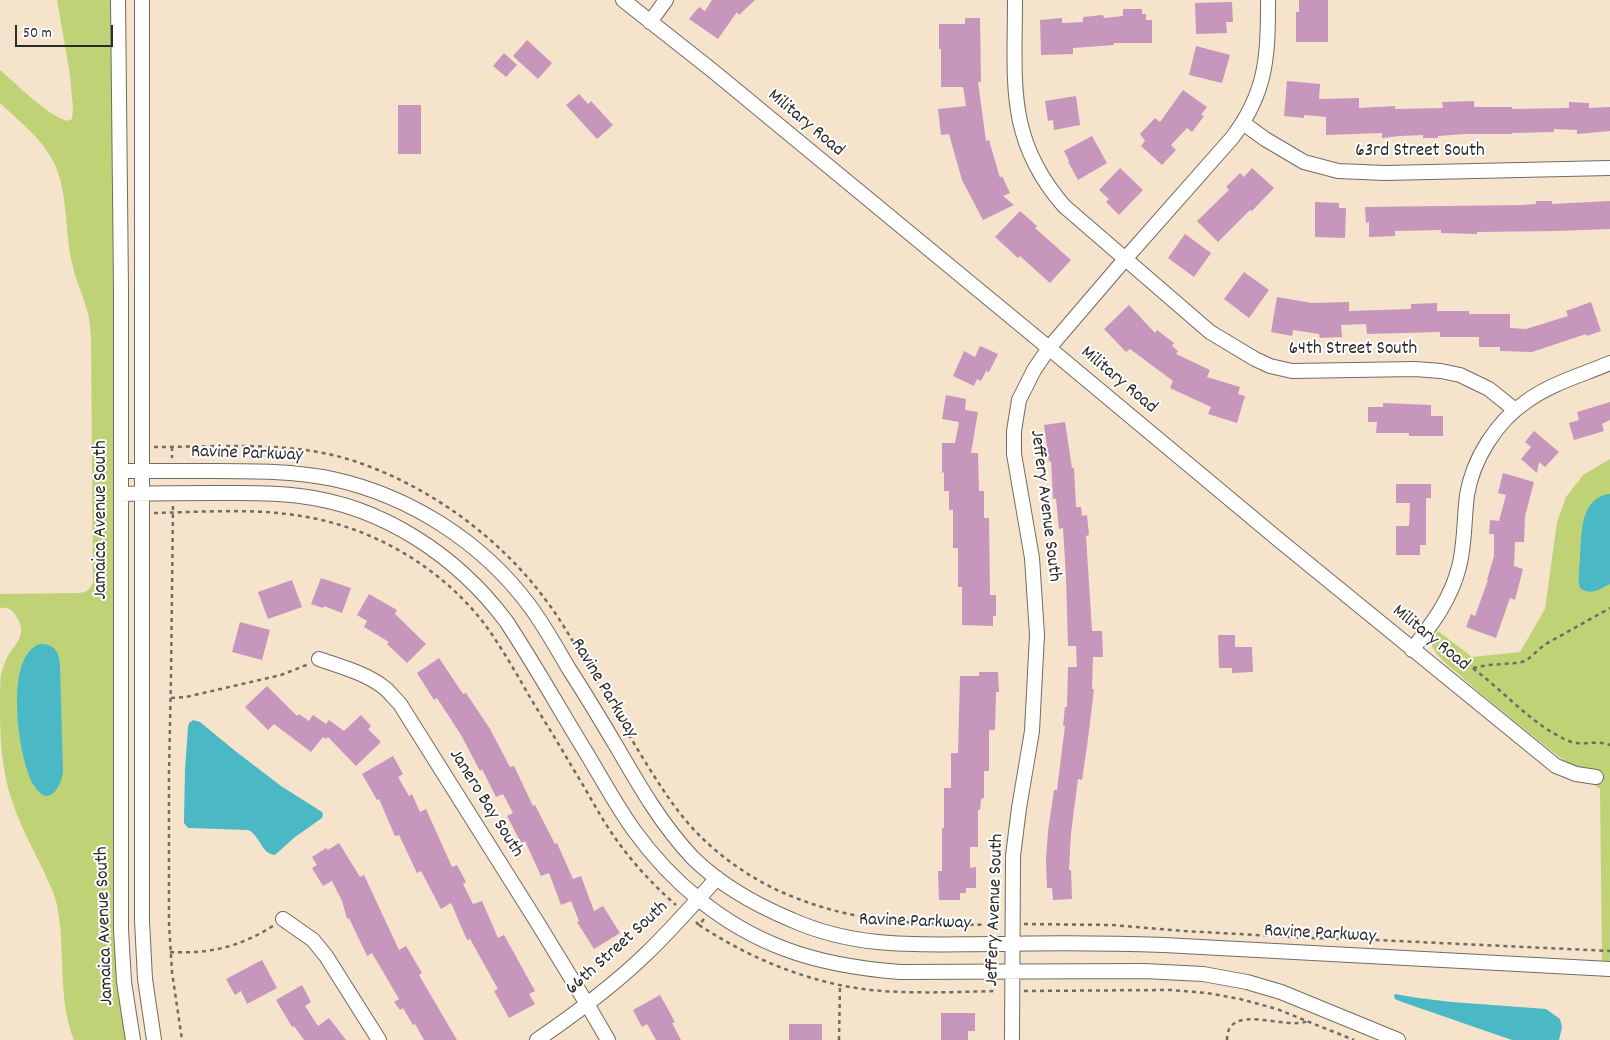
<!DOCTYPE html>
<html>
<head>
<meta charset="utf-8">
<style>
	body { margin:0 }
	#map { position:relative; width:1610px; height:1040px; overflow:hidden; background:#f6e3cb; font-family:Dekko,sans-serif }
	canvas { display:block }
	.scale { position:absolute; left:15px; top:25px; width:98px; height:22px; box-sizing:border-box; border:2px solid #2b2b2b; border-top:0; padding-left:6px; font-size:15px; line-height:18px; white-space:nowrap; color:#2b2b2b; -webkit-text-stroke:4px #fff; paint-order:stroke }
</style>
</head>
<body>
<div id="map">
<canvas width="1610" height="1040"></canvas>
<div class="scale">50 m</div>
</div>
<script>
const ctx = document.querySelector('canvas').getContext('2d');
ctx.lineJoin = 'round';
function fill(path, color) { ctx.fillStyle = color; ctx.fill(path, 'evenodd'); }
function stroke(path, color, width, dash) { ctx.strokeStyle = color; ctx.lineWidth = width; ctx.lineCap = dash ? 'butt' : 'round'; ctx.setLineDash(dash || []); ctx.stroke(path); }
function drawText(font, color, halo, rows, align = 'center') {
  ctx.font = font + ' Dekko,sans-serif'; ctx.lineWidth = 4; ctx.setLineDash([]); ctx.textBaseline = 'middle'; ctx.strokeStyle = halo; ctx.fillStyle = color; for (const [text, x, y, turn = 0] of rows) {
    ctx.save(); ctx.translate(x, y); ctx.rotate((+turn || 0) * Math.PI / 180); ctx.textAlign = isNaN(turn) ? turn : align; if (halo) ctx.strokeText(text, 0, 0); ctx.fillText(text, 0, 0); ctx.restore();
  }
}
fill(new Path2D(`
	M57 0H112L127 1040H74C57 997 66 950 57 905 55 894 49 884 45 874 35 853 24 833 16 812 3 780 0 745 0 711 0 699 0 685 1 674 3 668 5 661 8 656 17 641 28 634 16 616 12 609 7 607 0 608V594L79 593C87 592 90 590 93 582L91 337C90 331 90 324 89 318 85 299 76 282 72 263 64 229 69 190 52 159 40 137 18 120 0 103V70C19 86 44 113 67 121L72 119 73 108 70 75Z
	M1610 459V961H1602L1600 789C1554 752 1507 717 1463 678 1454 669 1439 660 1433 648 1430 642 1434 637 1438 631L1472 657 1520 652 1545 609 1557 522 1566 497 1583 475Z`), '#bfd376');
fill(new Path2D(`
	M1607 494H1610V584C1600 589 1591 596 1580 588 1577 579 1580 567 1580 557 1582 534 1579 502 1607 494Z
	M40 644C55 644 59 652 60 665L63 772C61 787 49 808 35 787 18 762 3 655 40 644Z
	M193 720 200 722 234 750 281 786 322 812 323 814 322 818 295 837 275 855C261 854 260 835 248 830L188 828 184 823V819L185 770 188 727 189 723Z
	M1395 994 1418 998 1452 1002 1546 1009 1560 1019 1562 1027 1559 1040H1512L1402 1002 1395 999 1394 996Z`), '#4bb8c5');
fill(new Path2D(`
	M712 0H755L739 15 737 12 718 39 689 19 699 7 705 11Z
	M1299 0H1328V42H1296V12H1299Z
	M1232 2 1233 22H1226L1227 33 1196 34 1195 3Z
	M1123 9H1142V14H1146V20H1152V43H1114V45L1073 48V54L1041 55 1040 20 1062 18V23L1083 22V17L1103 15 1104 18 1123 16Z
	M965 18H980L981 82H978L986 141 989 140 1000 178 1002 176 1010 193 1003 196 1014 205 983 220 962 180 949 134 941 135 938 109 966 106 963 87H941V49H939V24H965Z
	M527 40 552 63 538 79 513 56Z
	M1196 46 1230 55 1222 83 1189 75Z
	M504 53 517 65 506 77 493 66Z
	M1287 81 1320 84 1319 99 1359 98V108L1395 106V109L1443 108 1442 102 1474 101V107H1512V109L1569 108V102L1589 103V108L1610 107V131L1577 134V130L1554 129V132L1512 133V134H1465L1438 136V138H1423V135L1400 136 1382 138V133L1326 135V117L1304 115V118L1284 116Z
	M1183 90 1207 107 1201 115 1204 116 1192 132 1187 128 1171 145 1176 150 1162 165 1141 146 1145 141 1140 134 1155 118 1160 122Z
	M579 94 588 104 591 101 613 125 597 139 566 105Z
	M1076 96 1080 125 1054 130 1053 120 1048 121 1045 101Z
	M398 105H421V154H398Z
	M1092 136 1107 163 1078 180 1068 162 1069 161 1064 151Z
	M1120 168 1143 190 1119 215 1106 202 1109 199 1099 190Z
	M1252 168 1274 188 1252 211 1250 210 1218 242 1197 221 1229 190 1226 187 1240 173 1244 177Z
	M1536 201H1552V204L1610 201V229L1556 231 1477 232V234L1441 233V230L1395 231V236L1369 237V222L1366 223 1365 207 1521 205 1536 204Z
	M1315 202 1339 203V208H1346L1345 238 1315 237Z
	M1020 211 1037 226 1035 228 1071 260 1050 283 1020 256 1018 258 995 237Z
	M1185 234 1211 253 1194 277 1168 258Z
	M1244 272 1269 290 1249 318 1224 299Z
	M1277 297 1312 303 1349 302V311L1411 309V304L1437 303V311H1469V314H1510V328L1526 329 1568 316 1566 311 1591 302 1601 331 1587 336 1586 334 1532 352 1500 351V347H1479V337H1440V332L1367 334 1366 324 1341 325 1342 337 1320 338 1319 334 1293 330 1292 336 1271 332Z
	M1129 305 1155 333 1157 330 1174 343 1172 346 1178 351 1176 354 1210 370 1207 377 1240 387 1238 394 1245 396 1237 423 1208 414 1211 407 1170 388 1173 381 1130 349 1126 352 1104 329Z
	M980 346 998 354 989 372 986 371 981 381 977 379 974 386 953 376 964 351 975 357Z
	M946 395 966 399 965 410 978 412 971 453H978L979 491H984V518H989L990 595H996V616H993V626L962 625V587H958V548H953V510H949V491H944V472L942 473V443H955L959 422 942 419Z
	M1610 402V420L1602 424 1604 431 1574 440 1569 423 1579 420 1577 412Z
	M1383 403 1431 405V416H1443V436H1409V433H1376L1377 422H1368V407H1383Z
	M1065 422 1072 468H1074L1076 507H1081L1082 516 1087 515 1089 535 1086 536 1092 631H1102L1103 657H1093L1092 689H1094L1088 739 1082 780 1078 779 1071 833 1069 870H1071L1072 899 1053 900 1052 888H1047L1046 861 1048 831 1054 790H1057L1065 726H1063L1065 707H1067L1068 667H1077L1076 646H1068L1066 577 1063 528 1059 529 1056 499H1053L1051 461 1049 462 1044 425Z
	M1534 431 1559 452 1545 467 1539 462 1537 473 1521 459 1531 447 1525 442Z
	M1503 473 1534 482 1525 516 1524 542H1515L1514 566 1523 569 1515 600 1510 598 1496 638 1466 627 1471 614 1475 616 1488 580H1487L1494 556V534H1489L1490 520 1499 521 1506 495 1498 493Z
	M1396 484H1431V498H1426V545H1420V555H1396V526H1409L1410 503H1396Z
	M321 578 351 588 342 613 324 606 323 608 311 604Z
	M292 580 302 607 268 619 258 592Z
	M369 594 397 610 395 614 426 644 407 663 387 644 389 642 364 627 367 621 357 615Z
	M240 622 270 630 262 660 232 652Z
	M1218 635H1235V647H1252L1253 672 1232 673V668H1219Z
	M439 658 463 694 466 693 490 729 510 767 514 766 533 806 535 805 555 844 557 843 573 879 581 876 594 911 603 906 620 933 594 949 577 922 579 921 571 901 561 905 549 873 541 876 525 841 521 843 507 816 513 813 503 794 496 797 482 769 480 771 461 735 437 698 434 700 417 673Z
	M979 672H998L999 692H996L995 730H989V771H984V798L981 799 980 810H978V847H970V868L976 867V888H966V893H960V900H939L938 871H942V828H944V788H951V753H958L960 676H979Z
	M267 686 297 716 299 714 309 721 313 715 326 724 329 720 344 731 361 715 371 726 368 729 381 742 356 766 328 737 326 739 323 737 311 752 274 724 268 730 245 707Z
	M393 756 403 774 398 777 409 796 412 794 420 812 426 809 452 867 457 865 466 882 463 884 473 904 482 901 498 938 504 935 535 991 529 994 535 1004 509 1018 494 991 498 989 470 939 467 940 451 903 441 909 421 871 417 873 399 835 395 836 379 799 377 800 362 774Z
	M339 843 360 877 364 875 399 950 406 946 422 973 419 975 457 1040H424L415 1024 413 1025 403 1008 400 1010 394 1002 399 999 372 953 367 956 349 918 347 919 342 901 332 881 323 886 312 868 317 865 312 857 326 848 328 850Z
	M262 960 277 988 247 1004 241 991 235 995 226 979Z
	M302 985 311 1002 305 1006 318 1026 329 1018 346 1040H304L294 1026 292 1027 276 1000Z
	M660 995 675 1022 672 1023 681 1040H656L647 1024 642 1027 633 1010Z
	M941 1013H975V1031H968V1040H941Z
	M789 1024H822V1040H789Z`), '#c796bd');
const minor = new Path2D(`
	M118 0 121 289V929L124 982 133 1040
	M142 0V921L145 979 154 1040
	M623 0 713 71 1038 339 1279 540 1556 766 1576 774 1596 777
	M1015 0C1015 83 1006 139 1064 206L1210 332 1255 359 1270 366 1292 371 1415 369 1441 371 1460 375 1489 389 1515 410
	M650 22 666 0
	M1243 123 1265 139 1304 162 1338 171 1385 173 1610 168
	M121 471C152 471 183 471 215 471 254 471 294 471 333 479 410 496 482 542 529 605 544 625 556 647 569 669 586 695 602 722 618 749 640 787 662 825 692 857 720 885 756 905 792 920 859 950 924 944 995 944 1052 943 1108 943 1164 945L1610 969
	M121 494C153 493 185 493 216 493 244 493 273 492 300 496 383 506 457 556 506 621 535 665 560 710 587 754 602 779 616 805 633 829 671 882 723 926 785 949 822 963 861 969 900 972L1144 971 1203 974 1247 982 1281 992 1398 1040
	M1412 650C1432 624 1451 599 1459 567 1465 544 1464 519 1467 495 1473 459 1496 422 1527 401 1552 383 1582 375 1610 363
	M319 659C342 667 369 674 387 690 391 694 396 700 400 704L537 922 587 1004 608 1040
	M283 919 313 940 326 956 379 1040
	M537 1040C575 1014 613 986 646 954 671 930 694 904 717 878
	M1012 1040 1013 856 1019 808 1032 731 1037 635 1032 558 1014 454V431L1019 400 1034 370 1049 348 1126 258 1232 138C1267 92 1268 56 1268 0`);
stroke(minor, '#726b63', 16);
stroke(new Path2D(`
	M154 447C221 447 293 440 357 462 430 487 499 537 545 599 561 620 574 643 587 666 605 695 623 725 641 755 659 784 676 812 700 836 725 861 758 883 791 896 862 925 923 924 997 925
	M172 447V458
	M173 506 171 676 169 773V923L172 972 182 1040
	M154 513C202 512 253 508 301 516 372 527 439 566 483 622 501 646 516 673 531 699 545 722 559 744 572 767 586 789 598 813 613 835 631 861 652 884 676 905
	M1435 639C1451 652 1468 664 1484 677 1511 699 1536 727 1569 741 1582 747 1596 739 1610 745
	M1473 668 1488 665 1517 663 1526 661 1544 645 1610 608
	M171 698 186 697 281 675 309 664
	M696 922 699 925 704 919
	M1024 924 1112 925 1184 931 1310 938 1376 940 1610 951
	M699 925C751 959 809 983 871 990 913 994 955 992 997 991
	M170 952C210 954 239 947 273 926
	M1024 991 1171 990 1207 993 1240 999 1277 1009 1354 1040
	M839 1040 840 985
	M1227 1040C1227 1001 1286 1031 1308 1021`), '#726b63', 2.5, [4, 4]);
stroke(minor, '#fff', 14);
drawText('19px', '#2b2b2b', '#fff', [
	["Military Road",805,124,40],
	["63rd Street South",1420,152],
	["64th Street South",1353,350],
	["Military Road",1118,381,40],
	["Ravine Parkway",247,455,2],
	["Jeffery Avenue South",1044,506,83],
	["Jamaica Avenue South",102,520,-90],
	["Military Road",1430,639,39],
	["Ravine Parkway",603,689,59],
	["Janero Bay South",485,804,58],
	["Jeffery Avenue South",996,910,-88],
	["Ravine Parkway",915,923,2],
	["Jamaica Avenue South",106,926,-92],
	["Ravine Parkway",1320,935,3],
	["66th Street South",618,949,-42]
]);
</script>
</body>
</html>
